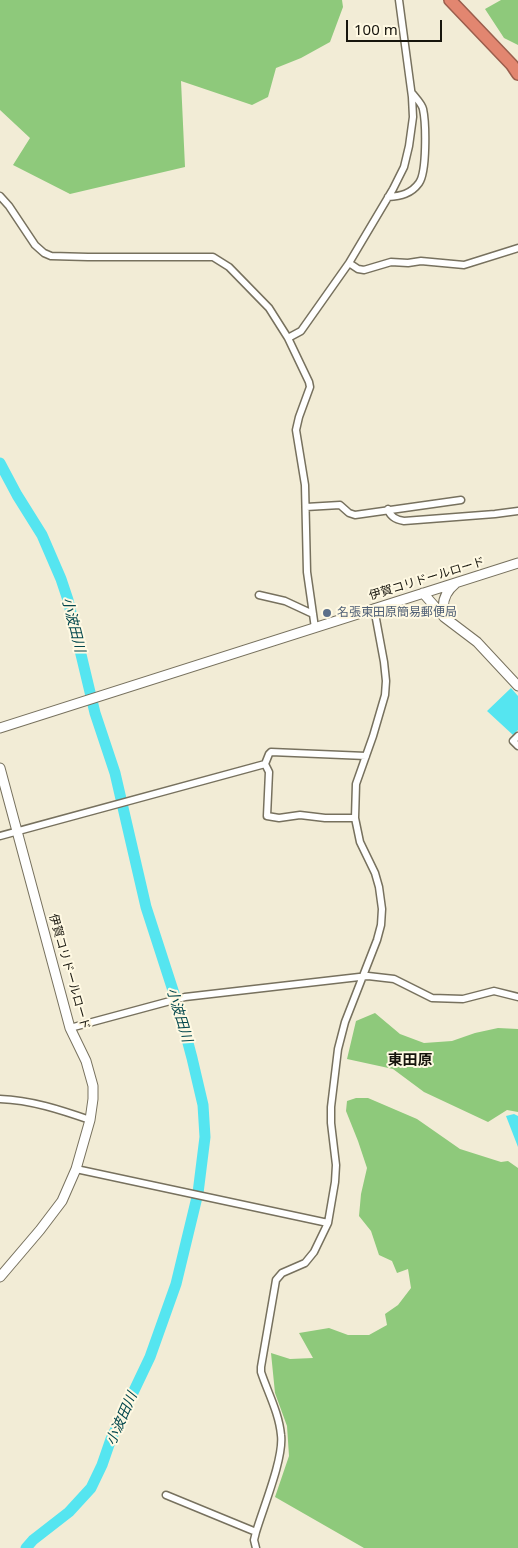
<!DOCTYPE html>
<html>
<head>
<meta charset="utf-8">
<style>
	body { margin:0 }
	#map { position:relative; width:518px; height:1548px; overflow:hidden; background:#f2ecd6; font-family:"Noto Sans",sans-serif }
	canvas { display:block }
	.scale { position:absolute; left:346px; top:20px; width:96px; height:22px; box-sizing:border-box; border:2px solid #17150d; border-top:0; padding-left:6px; font-size:15px; line-height:18px; white-space:nowrap; color:#17150d; -webkit-text-stroke:4px #fff9e3; paint-order:stroke }
</style>
</head>
<body>
<div id="map">
<canvas width="518" height="1548"></canvas>
<div class="scale">100 m</div>
</div>
<script>
const ctx = document.querySelector('canvas').getContext('2d');
ctx.lineJoin = 'round';
function fill(path, color) { ctx.fillStyle = color; ctx.fill(path, 'evenodd'); }
function stroke(path, color, width, dash) { ctx.strokeStyle = color; ctx.lineWidth = width; ctx.lineCap = dash ? 'butt' : 'round'; ctx.setLineDash(dash || []); ctx.stroke(path); }
function drawText(font, color, halo, rows, align = 'center') {
  ctx.font = font + ' "Noto Sans","Noto Sans JP",sans-serif'; ctx.lineWidth = 4; ctx.setLineDash([]); ctx.textBaseline = 'middle'; ctx.strokeStyle = halo; ctx.fillStyle = color; for (const [text, x, y, turn = 0] of rows) {
    ctx.save(); ctx.translate(x, y); ctx.rotate((+turn || 0) * Math.PI / 180); ctx.textAlign = isNaN(turn) ? turn : align; if (halo) ctx.strokeText(text, 0, 0); ctx.fillText(text, 0, 0); ctx.restore();
  }
}
fill(new Path2D(`
	M0 0H342L343 7 330 42 301 58 276 68 268 97 252 105 181 81 185 167 70 194 13 165 30 138 0 110Z
	M501 0H518V45L504 38 485 9Z
	M375 1013 400 1034 424 1043 452 1041 475 1033 498 1028 518 1029V1112L507 1110 488 1122 424 1092 393 1069 347 1059 356 1021Z
	M356 1098H368L417 1119 460 1149 501 1162 508 1161 518 1168V1548H364L275 1497 289 1456 287 1426 275 1393 271 1353 290 1359 313 1358 299 1333 329 1328 348 1335H369L387 1325 385 1314 398 1305 411 1288 408 1269 397 1273 392 1261 379 1255 371 1231 359 1216 361 1194 367 1168 358 1141 346 1111 347 1101Z`), '#8ec97b');
fill(new Path2D(`
	M511 688 518 696V730L513 735 487 711Z
	M514 1114 518 1116V1147L506 1116Z`), '#55e5f0');
stroke(new Path2D(`
	M0 463 17 495 42 535 61 579 68 600 95 713 115 773 146 907 179 1009 192 1058 203 1105 205 1137 198 1193 176 1284 150 1357 111 1439 102 1465 91 1488 69 1512 33 1540 26 1548`), '#55e5f0', 11);
const street = new Path2D(`
	M0 196 9 206 35 245 44 253 51 256 88 257H213L229 267 269 308 288 338 309 382 310 387 299 417 296 430 305 485 307 572 315 628
	M388 197C401 196 411 194 419 183 427 172 426 123 423 109 422 104 416 98 412 93
	M349 263 358 269 364 270 391 262 408 263 421 261 464 265 518 248
	M288 338 301 331 349 263 393 189 404 167 409 146 413 117 412 97 399 0
	M306 507 340 505 349 513 355 515 461 500
	M388 509C390 517 397 520 404 521L495 514 518 511
	M259 595 285 601 313 614
	M518 736 513 741 518 746
	M355 818H325L300 815 279 818 267 816 269 772 265 764 269 754 271 752 366 756
	M0 836 265 764
	M70 1028 185 997 368 976 394 979 432 998 463 999 494 991 518 997
	M0 1099C31 1100 61 1110 90 1120
	M76 1169 328 1223
	M166 1495 256 1532C263 1508 284 1458 281 1435 279 1413 268 1393 261 1372V1367L275 1286 276 1280 282 1273 305 1263 314 1252 328 1223 335 1182 336 1165 331 1123V1107L338 1049 345 1022 377 940 381 925 382 909 379 887 375 873 360 842 355 818 356 784 373 736 385 695 386 681 384 662 374 608
	M256 1532 254 1540 256 1548`);
const secondary = new Path2D(`
	M423 593 444 617 477 642 518 686
	M445 617C441 604 444 593 455 584
	M0 728 518 563
	M0 768 70 1028 86 1061 93 1086V1099L90 1120 76 1169 62 1201 40 1230 0 1277`);
const highway = new Path2D(`
	M450 0 512 65 518 74`);
stroke(street, '#77715e', 9);
stroke(secondary, '#77715e', 11);
stroke(highway, '#9b5e4d', 14);
stroke(street, '#fff', 6);
stroke(secondary, '#fff', 9);
stroke(highway, '#e28670', 11);
for (const [x, y, r, color] of [
	[327,613,5,"#5c6f8a"]
]) { const dot = new Path2D(); dot.arc(x, y, r, 0, 2 * Math.PI); ctx.fillStyle = color; ctx.fill(dot); stroke(dot, '#fff9e3', 2); }
drawText('12px', '#17150d', '#fff9e3', [
	["伊賀コリドールロード",427,579,-17],
	["伊賀コリドールロード",69,972,74]
]);
drawText('12px', '#4e5e75', '#fff9e3', [
	["名張東田原簡易郵便局",337,613]
], 'left');
drawText('italic 14px', '#04484d', '#fff9e3', [
	["小波田川",73,625,76],
	["小波田川",179,1015,73],
	["小波田川",122,1419,-66]
]);
drawText('bold 15px', '#17150d', '#fff9e3', [
	["東田原",410,1061]
]);
</script>
</body>
</html>
